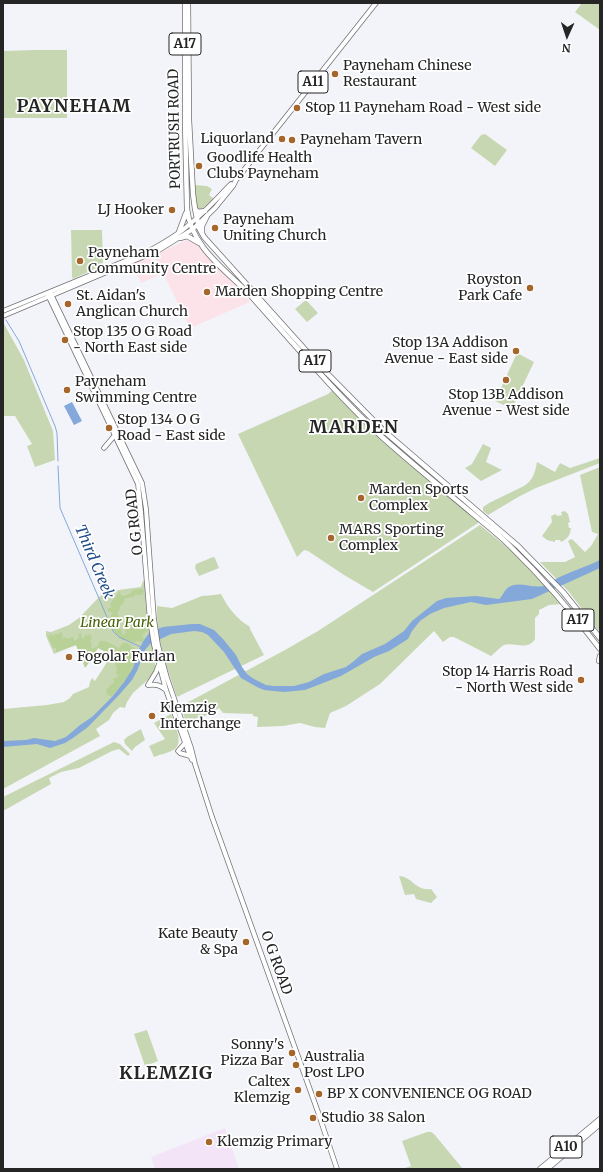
<!DOCTYPE html>
<html>
<head>
<meta charset="utf-8">
<style>
	body { margin:0 }
	#map { position:relative; width:603px; height:1172px; overflow:hidden; background:#f3f4f9; font-family:Merriweather,serif }
	canvas { display:block }
	.frame { position:absolute; inset:0; border:4px solid #252526; pointer-events:none }
	.north { position:absolute; left:547px; top:16px; width:40px; height:40px; -webkit-text-stroke:3px #fff; paint-order:stroke; rotate:183deg; font-size:11px; font-weight:700; line-height:16px; text-align:center; color:#252526 }
	.north::after { content:''; display:block; margin:auto; width:14px; height:18px; background:#252526; clip-path:polygon(50% 0,100% 100%,50% 72%,0 100%) }
</style>
</head>
<body>
<div id="map">
<canvas width="603" height="1172"></canvas>
<div class="frame"></div>
<div class="north">N</div>
</div>
<script>
const ctx = document.querySelector('canvas').getContext('2d');
ctx.lineJoin = 'round';
function fill(path, color) { ctx.fillStyle = color; ctx.fill(path, 'evenodd'); }
function stroke(path, color, width, dash) { ctx.strokeStyle = color; ctx.lineWidth = width; ctx.lineCap = dash ? 'butt' : 'round'; ctx.setLineDash(dash || []); ctx.stroke(path); }
function drawText(font, color, halo, rows, align = 'center') {
  ctx.font = font + ' Merriweather,serif'; ctx.lineWidth = 3.5; ctx.setLineDash([]); ctx.textBaseline = 'middle'; ctx.strokeStyle = halo; ctx.fillStyle = color; for (const [text, x, y, turn = 0] of rows) {
    ctx.save(); ctx.translate(x, y); ctx.rotate((+turn || 0) * Math.PI / 180); ctx.textAlign = isNaN(turn) ? turn : align; if (halo) ctx.strokeText(text, 0, 0); ctx.fillText(text, 0, 0); ctx.restore();
  }
}
fill(new Path2D(`
	M187 240 200 246 250 302 190 328 155 257 159 253Z
	M147 258 151 259 159 275 141 283 132 264Z`), '#fce2e9');
fill(new Path2D(`
	M225 1128 239 1169H155L151 1157Z`), '#f3e4f8');
fill(new Path2D(`
	M582 3H600V30L575 12Z
	M35 50H67V118H3V51Z
	M485 134 507 150 495 166 471 148 481 135Z
	M194 185 207 186 212 189 209 195 214 199 201 210H200L196 208Z
	M71 230H102L103 265 73 279 72 277Z
	M306 300 318 313 307 322 295 309Z
	M3 322 24 360 53 431 55 460 35 467 27 446 32 444 15 416H3Z
	M517 353 534 362 513 406 508 407 495 401Z
	M334 389 362 417 481 521 373 592 344 575 308 551 304 550 297 557 238 434 328 394Z
	M483 444 491 448 486 462 502 470 481 481 465 468 472 464Z
	M600 458V463L536 488 520 496 488 515 483 511V507L489 503 524 486C533 480 535 473 537 462L555 472 560 463 570 468Z
	M600 467V629L598 630 569 592 540 562H565L575 557 568 541 571 539 573 540 585 552 591 546 598 534 592 532 580 475Z
	M565 511 568 514 570 522 568 523 569 528H571C570 535 568 539 561 542L560 540H555V542L547 540 542 536 552 522 551 516 556 514 557 516 562 515 561 512Z
	M480 525 514 553 563 604 549 605 539 610V614L535 618V639C528 651 514 642 504 645 500 647 495 653 491 656L454 637H450L443 642 434 631 380 684 346 706 330 713 325 728 315 727 300 723 283 726 257 727 258 717 253 716V714L223 713 219 708 187 726 181 706 285 650 318 631Z
	M213 557 215 558 219 568 199 576 195 568 196 564Z
	M143 581H145L146 607 155 662V669L153 675 133 693 127 702 125 708 120 707 113 713 109 720 96 729 100 736 3 789V709L47 705 64 702 70 698 73 694 89 687 90 682 92 678 95 681 109 659 104 655 106 652 98 648 85 668 76 645 54 654 46 636V631L51 632 69 625 79 618 101 595 118 590 141 587Z
	M221 594C228 608 237 619 250 627V629L264 655 177 697C167 667 156 639 157 606L172 608 202 596 214 595Z
	M171 714C174 722 184 742 175 749 169 753 161 754 154 757L149 746 165 739 154 723Z
	M141 729 145 740 135 747 132 751 125 744 124 740 127 737Z
	M114 742 120 744 130 754 128 756 119 749 112 751 79 768 61 772 49 778 51 784 3 811V797Z
	M399 876C413 877 415 891 431 889L437 897 431 903 416 899 414 894 405 895Z
	M147 1030 158 1061 145 1066 134 1034Z
	M427 1132H431L434 1134 463 1169H402L411 1166 402 1141Z`), '#c7d7b2');
fill(new Path2D(`
	M140 589 144 590 143 595 141 594 138 596V594L135 595 134 597H130L128 598H125L124 602 120 606V609L117 613 119 616 117 621 119 622 120 624 119 627 122 631V635L126 633 125 628 129 624 134 627 133 623 138 618 140 619 142 621 145 618 147 619 148 629 142 636 144 639 143 642 137 641 133 643 127 640H122L121 638 119 637 111 627 108 626 103 628 101 626 103 620H110L111 615 113 612H109L107 609 112 607 110 604 114 598H115L119 592H120L121 595 124 596 131 593 133 590Z
	M60 632H61L63 636 61 639 65 637 69 639 71 637 74 638V641L79 638 78 636 79 634 81 633V635L83 639H84V636L90 634 92 638 90 640 92 645 91 646 92 649C97 647 99 646 99 641 108 640 111 645 119 648L123 643C130 642 129 647 134 648 135 649 137 649 139 649 138 665 123 683 113 695L111 697 107 694 106 690 108 688 109 689 108 687H110L111 684 114 683 113 678H116L119 675 116 674 117 669 115 663H108L109 659 106 655V652L98 648 86 667H85L76 645 56 652V648H53L48 637 50 634 53 636 55 634H59Z`), '#b8d197');
fill(new Path2D(`
	M72 402 82 421 74 425 64 406Z
	M600 560V568L532 599 486 605 471 602 444 608 430 614 420 621 412 631 408 639 389 651 374 657 341 676 305 690 284 692 264 690 257 687 241 678 224 652 208 635 202 632 194 631 171 634 150 644 145 650 137 671 132 680 119 695 88 727 73 738 65 743 50 748 37 744 3 747V741L26 740 34 738 55 741 66 737 80 725 92 717 112 697 124 682 133 668 138 654 139 649 144 640 150 632 163 627 192 624H200L214 630 223 639 236 655 242 667 247 674 254 679 266 685 274 686H294L309 682 324 674 346 667 354 661 362 654 385 644 404 631 412 621 437 601 446 598 476 596 499 599C503 596 504 590 509 587 520 580 534 590 546 585 551 582 557 578 562 576 575 570 588 566 600 560Z`), '#84a8d9');
stroke(new Path2D(`
	M6 320 19 341 55 426 57 433 58 461
	M58 466 60 508 113 631 119 637 141 647`), '#84a8d9', 1);
const major = new Path2D(`
	M50 292 142 483 146 509 154 619 158 645 167 678 191 748 195 764 212 817 318 1112 337 1169
	M47 293 138 484 141 512 150 621 154 645 166 690 187 748 192 760
	M3 311 147 252C162 244 178 235 191 223 206 211 218 197 231 184
	M3 316 159 250 193 229 215 208 233 186 236 180 376 3
	M104 448 115 435
	M148 685 156 672 159 664
	M148 685C156 684 160 685 166 690
	M178 751 185 743
	M180 753 190 756`);
const highway = new Path2D(`
	M185 3V120L187 209C191 247 227 271 251 296 294 344 335 393 382 437 411 463 442 488 473 514 485 524 498 534 510 546 543 578 572 612 600 649
	M188 3 189 120 193 194 195 209 199 228 204 237 319 365 384 431 518 546 563 592 600 638
	M195 209 198 212 205 211
	M179 232 186 213
	M202 233V226L207 216
	M180 238 187 236 199 243
	M599 661 600 656
	M540 1169 600 1119
	M547 1169 600 1124`);
stroke(major, '#727276', 5.5);
stroke(highway, '#727276', 6);
stroke(major, '#fff', 4);
stroke(highway, '#fff', 4.5);
for (const [x, y, r, color] of [
	[335,74,4,"#a5662c"],
	[297,108,4,"#a5662c"],
	[282,139,4,"#a5662c"],
	[292,140,4,"#a5662c"],
	[199,166,4,"#a5662c"],
	[172,210,4,"#a5662c"],
	[215,228,4,"#a5662c"],
	[80,261,4,"#a5662c"],
	[530,288,4,"#a5662c"],
	[207,292,4,"#a5662c"],
	[68,304,4,"#a5662c"],
	[65,340,4,"#a5662c"],
	[516,351,4,"#a5662c"],
	[506,380,4,"#a5662c"],
	[67,390,4,"#a5662c"],
	[109,428,4,"#a5662c"],
	[361,498,4,"#a5662c"],
	[331,538,4,"#a5662c"],
	[69,657,4,"#a5662c"],
	[581,680,4,"#a5662c"],
	[152,716,4,"#a5662c"],
	[246,942,4,"#a5662c"],
	[292,1053,4,"#a5662c"],
	[296,1065,4,"#a5662c"],
	[298,1090,4,"#a5662c"],
	[319,1094,4,"#a5662c"],
	[313,1118,4,"#a5662c"],
	[209,1142,4,"#a5662c"]
]) { const dot = new Path2D(); dot.arc(x, y, r, 0, 2 * Math.PI); ctx.fillStyle = color; ctx.fill(dot); stroke(dot, '#fff', 1.5); }
for (const [x, y, w] of [
	[185,44,32],
	[313,82,30],
	[315,361,32],
	[578,620,32],
	[566,1147,32]
]) { const box = new Path2D(); box.roundRect(x - w / 2, y - 11, w, 22, 3); ctx.fillStyle = '#fff'; ctx.fill(box); stroke(box, '#252526', 1); }
drawText('bold 13px', '#252526', null, [
	["A17",185,44],
	["A11",313,82],
	["A17",315,361],
	["A17",578,620],
	["A10",566,1147]
]);
drawText('14px', '#252526', '#fff', [
	["Payneham Chinese",343,66],
	["Restaurant",343,82],
	["Stop 11 Payneham Road - West side",305,108],
	["Liquorland",274,139,"right"],
	["Payneham Tavern",300,140],
	["Goodlife Health",207,158],
	["Clubs Payneham",207,174],
	["LJ Hooker",164,210,"right"],
	["Payneham",223,220],
	["Uniting Church",223,236],
	["Payneham",88,253],
	["Community Centre",88,269],
	["Royston",522,280,"right"],
	["Park Cafe",522,296,"right"],
	["Marden Shopping Centre",215,292],
	["St. Aidan's",76,296],
	["Anglican Church",76,312],
	["Stop 135 O G Road",73,332],
	["- North East side",73,348],
	["Stop 13A Addison",508,343,"right"],
	["Avenue - East side",508,359,"right"],
	["Payneham",75,382],
	["Swimming Centre",75,398],
	["Stop 13B Addison",506,395,"center"],
	["Avenue - West side",506,411,"center"],
	["Stop 134 O G",117,420],
	["Road - East side",117,436],
	["Marden Sports",369,490],
	["Complex",369,506],
	["MARS Sporting",339,530],
	["Complex",339,546],
	["Fogolar Furlan",77,657],
	["Stop 14 Harris Road",573,672,"right"],
	["- North West side",573,688,"right"],
	["Klemzig",160,708],
	["Interchange",160,724],
	["Kate Beauty",238,934,"right"],
	["& Spa",238,950,"right"],
	["Sonny's",284,1045,"right"],
	["Pizza Bar",284,1061,"right"],
	["Australia",304,1057],
	["Post LPO",304,1073],
	["Caltex",290,1082,"right"],
	["Klemzig",290,1098,"right"],
	["BP X CONVENIENCE OG ROAD",327,1094],
	["Studio 38 Salon",321,1118],
	["Klemzig Primary",217,1142]
], 'left');
drawText('14px', '#252526', '#fff', [
	["PORTRUSH ROAD",175,129,-91],
	["O G ROAD",135,522,-96],
	["O G ROAD",276,963,70]
]);
drawText('italic 14px', '#456007', '#fff', [
	["Linear Park",117,623]
]);
drawText('italic 15px', '#1f4c89', '#fff', [
	["Third Creek",94,562,67]
]);
ctx.letterSpacing = '1px';
drawText('bold 18px', '#252526', '#fff', [
	["PAYNEHAM",74,107],
	["MARDEN",354,428],
	["KLEMZIG",166,1074]
]);
ctx.letterSpacing = '0px';
</script>
</body>
</html>
